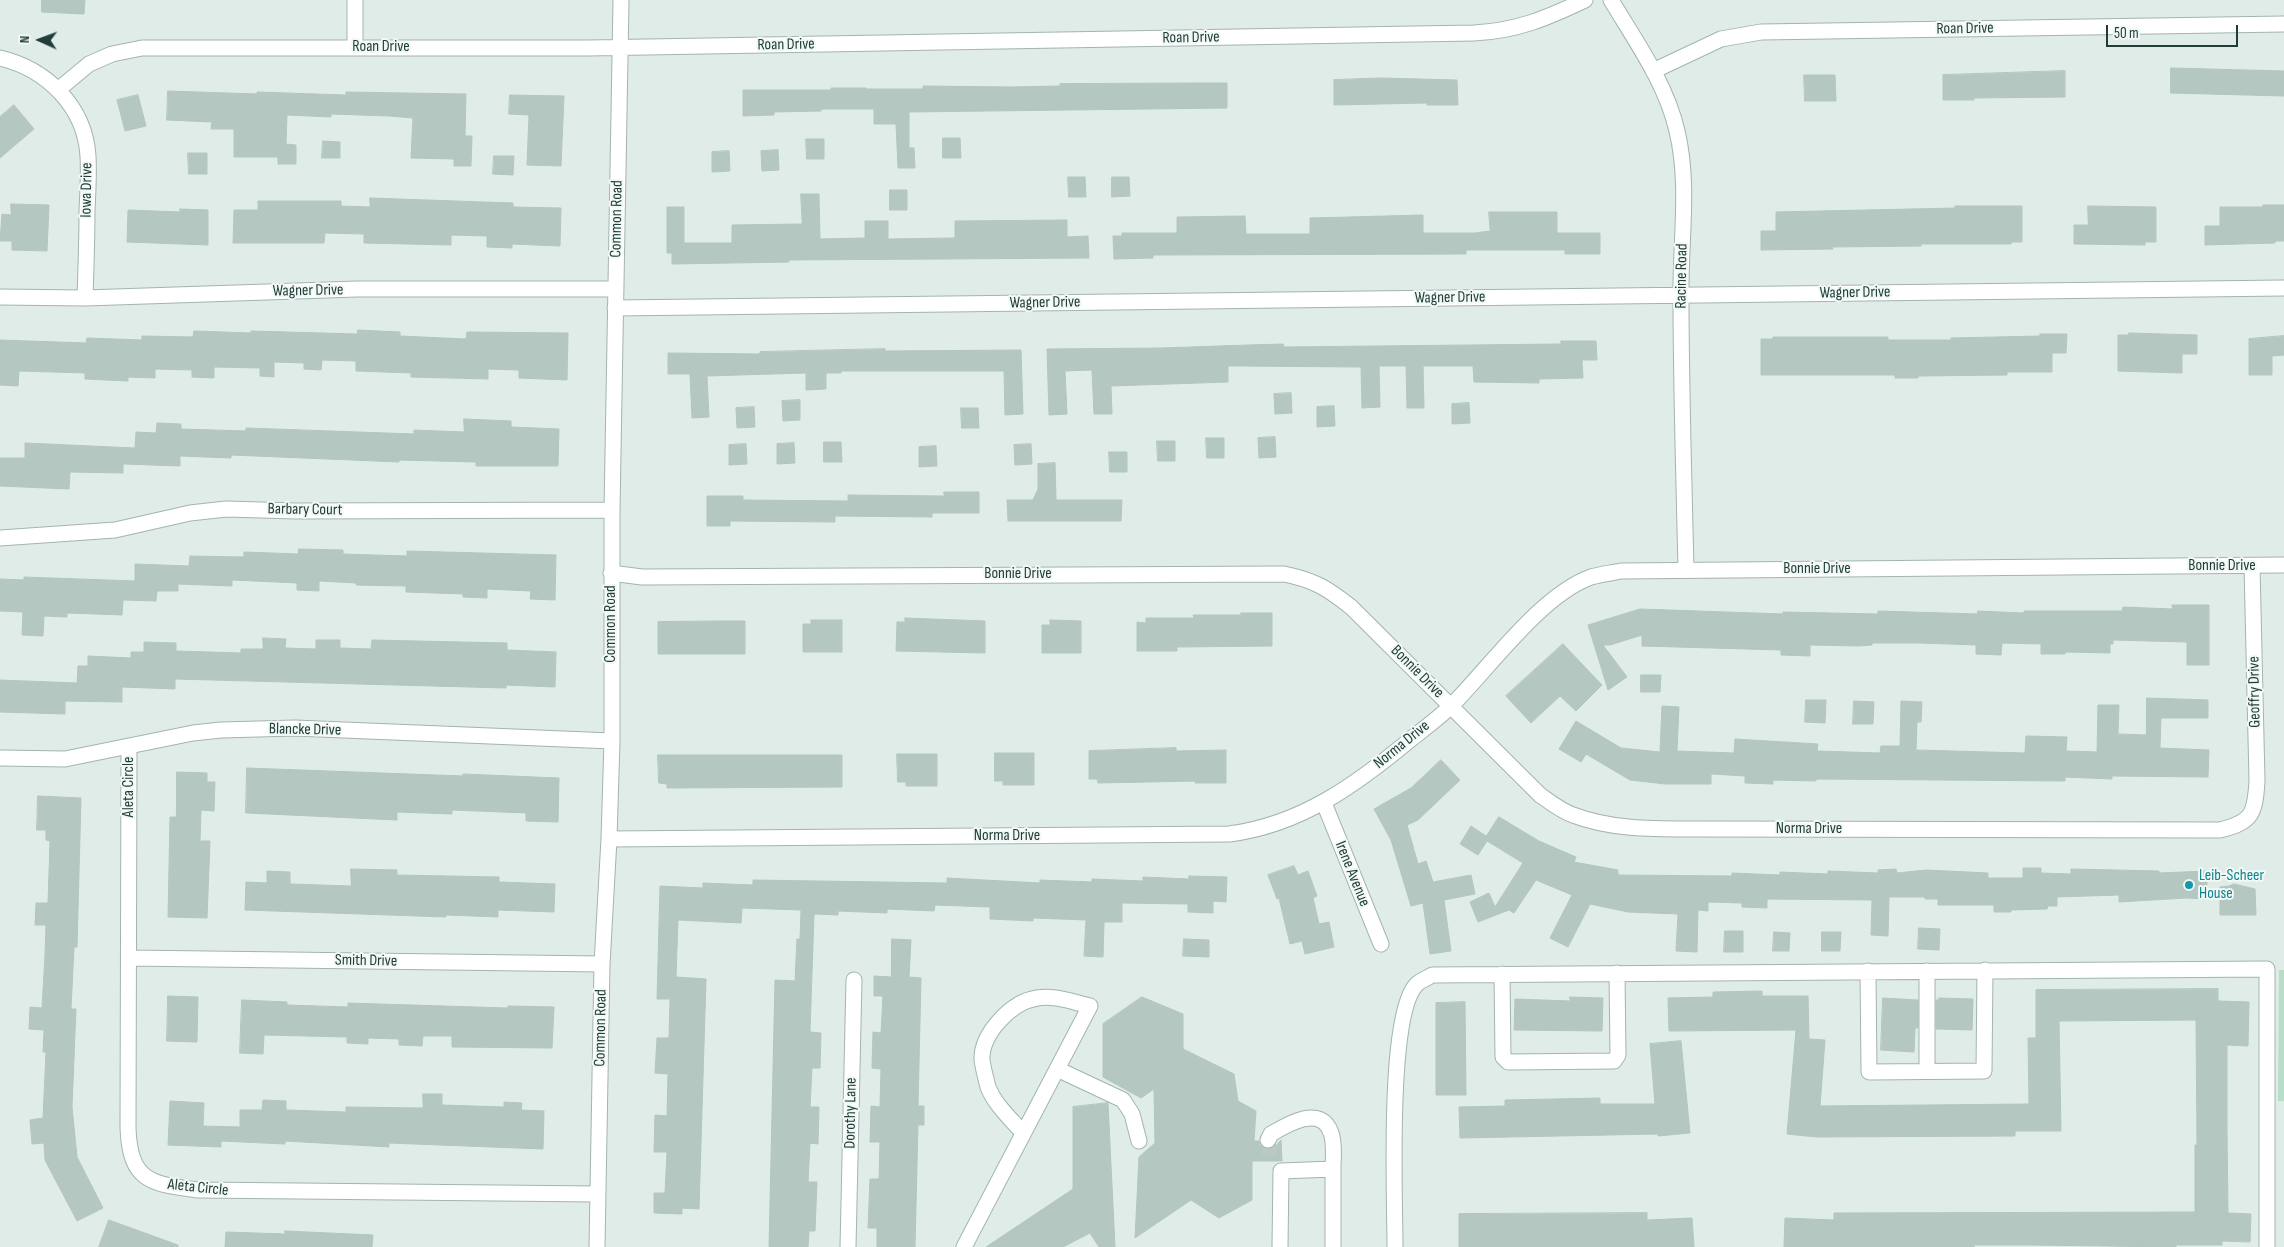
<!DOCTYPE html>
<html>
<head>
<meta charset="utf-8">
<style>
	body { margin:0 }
	#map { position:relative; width:2284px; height:1247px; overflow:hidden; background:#e0ece8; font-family:"Sofia Sans Condensed",sans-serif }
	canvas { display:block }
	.north { position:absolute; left:15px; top:15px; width:50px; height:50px; -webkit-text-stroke:4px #f1f8f5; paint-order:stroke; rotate:272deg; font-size:14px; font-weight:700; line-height:20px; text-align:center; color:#203d39 }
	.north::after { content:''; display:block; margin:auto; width:18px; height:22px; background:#203d39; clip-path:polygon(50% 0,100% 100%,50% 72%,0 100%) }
	.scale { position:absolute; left:2106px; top:25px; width:132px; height:22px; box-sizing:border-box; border:2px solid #203d39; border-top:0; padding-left:6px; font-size:15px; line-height:18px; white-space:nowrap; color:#203d39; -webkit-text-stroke:4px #f1f8f5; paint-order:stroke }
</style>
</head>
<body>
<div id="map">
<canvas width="2284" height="1247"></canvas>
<div class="north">N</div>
<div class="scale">50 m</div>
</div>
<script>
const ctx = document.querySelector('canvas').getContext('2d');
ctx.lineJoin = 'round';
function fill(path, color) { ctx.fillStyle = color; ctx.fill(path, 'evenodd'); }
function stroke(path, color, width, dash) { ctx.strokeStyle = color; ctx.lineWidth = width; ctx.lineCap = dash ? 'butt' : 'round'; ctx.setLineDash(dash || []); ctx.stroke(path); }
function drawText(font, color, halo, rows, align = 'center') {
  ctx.font = font + ' "Sofia Sans Condensed",sans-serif'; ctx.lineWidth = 4; ctx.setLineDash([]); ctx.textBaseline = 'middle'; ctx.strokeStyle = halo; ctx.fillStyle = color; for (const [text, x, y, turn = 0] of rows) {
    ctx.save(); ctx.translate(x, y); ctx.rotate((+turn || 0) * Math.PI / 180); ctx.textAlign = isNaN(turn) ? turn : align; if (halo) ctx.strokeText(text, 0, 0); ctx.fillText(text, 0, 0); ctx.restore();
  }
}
fill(new Path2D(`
	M2279 970H2284V1101H2278Z`), '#b8dec7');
const building = new Path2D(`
	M42 0H85L84 14 42 12Z
	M2171 68 2284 71V96L2171 93Z
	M2065 71V97L1974 98V100H1943V75Z
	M1804 75H1835L1836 101H1805Z
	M1381 78 1457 80 1458 105H1427V103L1334 105V80Z
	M1196 83H1227V108L909 112V148H914L915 168H898L896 124H874V109H821V111L774 112V115L743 116V90H831V88H866V89H923V86L1012 87 1060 86V84Z
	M168 91 257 94V92L346 95V92L466 94 465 136H472L471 166H454V159L411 158 413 118 389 116 331 114V117L287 115 286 144 296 145V164H278V157H234V129H211L212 122 167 120Z
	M138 95 146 126 125 131 117 100Z
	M510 95 564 96 561 166 527 165 529 115 509 114Z
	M14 105 34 129 0 158V117Z
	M943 138H960L961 158H943Z
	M806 139H824V159H807Z
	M323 141 340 142V158H322Z
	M778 150 779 170 762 171 761 151Z
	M729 151 730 171 712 172V152Z
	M188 153H207V174H189Z
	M494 156H514L513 175 493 174Z
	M1068 177H1085L1086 197H1069Z
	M1112 177H1129L1130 196 1112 197Z
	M890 190H907V210H890Z
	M801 194H819L820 239 865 238V221H888V239L955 238V221L1067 220V237L1088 236 1089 258 789 260V262L672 264V253H667V207H684V243H732V225L802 224Z
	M370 198 513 203V207L561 208 560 246 512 244V248L487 247V236L451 235V245L364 243V234L325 233 324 243H233L234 210H258V201H341V206L370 207Z
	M11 204 49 205 47 251 12 250V241H0L2 214 11 215Z
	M2263 205H2284V241H2275V243L2205 245V226H2220V207H2263Z
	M1955 206H2022V242H2011V244H1921V246L1832 247 1833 249 1761 250V231H1776V212L1955 208Z
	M2088 206 2156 207V242H2145V245L2074 244V225H2088Z
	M180 209 208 210V245L127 242 128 210 180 212Z
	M1489 212H1557V233H1600V254H1565V250H1466V254L1153 255V258L1114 259 1113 236H1122V233H1177V217L1245 216 1246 234H1310V218L1423 215V233H1475L1490 231Z
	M358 330 400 332V336L466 339 467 332 568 333 567 380 519 378V370L488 369V379L411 377V373L356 371V361L322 360 321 370 304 369V363L274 362V377L260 376V368L214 367V378L192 377V370L155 369V378L128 377V381L85 379V373L19 371 18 386 0 385V340L86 343 87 338 142 340V336L193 337 194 331 251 333V331L357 334Z
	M2129 333 2197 335V354H2182V373L2118 371V335H2129Z
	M2040 334H2067L2066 353H2052V372H2007V375L1918 376V378H1895V375H1761V339H1773V337H1888V340H1951V338L2040 336Z
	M2284 336V355L2272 356V375H2249V339Z
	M1561 341H1596L1597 360H1582L1583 378 1539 379V383L1474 382 1473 366H1423L1424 408H1407L1406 366H1379L1380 407 1362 408 1361 367 1241 366H1228V382L1111 386 1112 414H1094L1092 370 1065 371 1067 414 1049 415 1047 349 1162 348 1248 345 1283 344 1284 347 1561 344Z
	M885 349V351L1021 350 1023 414 1005 415 1004 371H841V373H826V389L806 390V373L707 376 709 417 692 418 690 374H668V353L760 354V352Z
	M1291 393 1292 413 1275 414 1274 394Z
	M800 400V420L783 421 782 401Z
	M1469 403 1470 423 1452 424V404Z
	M1334 406 1335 426 1317 427V407Z
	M754 407 755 427 737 428 736 408Z
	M961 408H978L979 428H962Z
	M464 419 511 421V427L559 429 558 466H476V462L399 460V462L231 455V458L180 456V466L123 464V473L70 472 69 489 0 486V458H25V443L135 448 136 432 156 433 157 423 181 424V429L246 431V428L414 434V430L464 432Z
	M1275 437 1276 457 1259 458 1258 438Z
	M1206 438H1224V458H1207Z
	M1157 441H1175V461H1158Z
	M824 442H841L842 462H824Z
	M794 443 795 463 777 464V444Z
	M746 444 747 464 729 465V445Z
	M1031 444 1032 464 1015 465 1014 445Z
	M936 446 937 466 919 467V447Z
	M1109 452H1127V472H1110Z
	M1055 463 1056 500H1122L1121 521H1008L1007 500H1033L1038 489V464Z
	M944 492H979V513H932V517L835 516V522L730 521V526H707V496H743V500L848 501V495L944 496Z
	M299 549 343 550V554L407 556V551L556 555 555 600 530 599 531 591 487 589V598L463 597V594L406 592V586L356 585V583L319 581V591L297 590V583L232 580V586L178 584V591H157L156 601 123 600 122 615 67 613V617L44 616 43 636 22 635 23 612 0 611V579L24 580V577L135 581V564L189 566 190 556 244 557V552L298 554Z
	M2172 605H2209V665H2187V642L2113 640V644H2110V653L2065 652V654H2041V644L2002 643 2001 655 1976 654V645L1920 643H1872V645L1859 646 1810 645V656L1781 655V650L1642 646V635L1610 645H1603L1627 677 1608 690 1588 625 1640 609 1783 614V612L1878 614V611L1977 614 1978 611 2024 613V611H2122L2123 607 2173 609Z
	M1241 613H1272V646L1177 647V651H1137V622L1146 623V618H1194L1193 615H1241Z
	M905 618 985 621V653L896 651 897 622H905Z
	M811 620H842V652H803V624H811Z
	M1050 620 1081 621V653H1042V625H1050Z
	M714 621H745V654H658V622Z
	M263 638 286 639 285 648 316 649V640H340V648L371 649 372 640 507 643V650L556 652 555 687 506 685V688L175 679V689L122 687V702L65 701V714L0 712V680L77 683 78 666H88V656L131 658V652H144V642L176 643V651L241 653V649H263Z
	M1563 644 1602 685 1576 711 1560 696 1531 723 1506 696Z
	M1641 675H1661L1660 692H1641Z
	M2147 698 2208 700V718H2161L2160 748 2209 750 2208 777 2112 776V779L2065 777V781L1816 779V781L1773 780V784L1745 783V776L1711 774V784H1665L1630 780 1586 754 1581 762 1559 749 1576 721 1621 748 1660 752 1662 706 1679 707 1677 751 1734 753 1735 739 1818 744 1817 751 1880 753 1881 746H1900L1901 701 1922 702 1921 722H1917L1916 750 2025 753 2026 736 2067 737 2066 751 2097 752 2098 705H2119L2118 734 2146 735Z
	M1806 700H1826L1825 723 1805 722Z
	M1854 701 1874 702 1873 724H1853Z
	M1176 748V751L1226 750V783H1195V781L1098 783 1097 779H1089V751Z
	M995 753H1034V785H1003V781H995Z
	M897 754H937V786H906V782H898Z
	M658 755H842V787L667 788V784L659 783Z
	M1441 760 1460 780 1418 820 1407 825 1418 864 1426 861 1433 882 1471 875 1475 894 1444 900 1451 951 1430 954 1423 903 1411 906 1391 840 1374 809 1411 788Z
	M247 768 463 776V774L559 778 558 822 526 821V813L452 810V814L397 812V820L246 813Z
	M177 772 207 773V782H215L214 811 201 810 200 841H210L207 918 168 917 170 817H176Z
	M38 796 81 798 77 947H74L71 1009H76L72 1107 77 1157 103 1208 77 1221 45 1160 44 1143 32 1144 30 1120 43 1118 46 1052H43L44 1030 29 1029 30 1007 42 1008 45 955 46 925H35L36 903H48L50 841 46 840V830H37Z
	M1499 817 1539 841 1576 857 1574 862 1618 870V875L1732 876V873L1780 875V872L1828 874V871L1878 873V870L1896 869 1897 873 1926 870 1988 873V878H2023V868H2041V873L2071 874V869L2159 871V873L2207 871V899L2186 898 2119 902V895L2057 897V906H2048L2047 909 2011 910V912H1994V905H1938V899H1925V897H1889L1888 936 1871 935 1872 900 1767 899V908L1742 907V903L1708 902V911L1698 910 1697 952 1676 951 1678 914 1628 912 1590 904 1568 947 1550 938 1572 895 1536 880 1514 913 1509 910 1478 922 1470 902 1489 893 1495 907 1523 863 1487 841 1478 855 1460 844 1471 826 1486 836Z
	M1294 866 1298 875 1308 871 1317 896 1313 898 1319 924 1329 922 1334 947 1305 954 1302 941 1290 944 1279 898 1277 899 1268 875Z
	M351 869 397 870V875L499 877V882L555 884 554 912 498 910V917L446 915V917L245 910 246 882 267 883V871L290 872V884L351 886Z
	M1189 876 1227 877 1226 902 1213 901V913L1188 912V904L1122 903V922H1104L1103 957 1084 956 1086 920 1033 918V921L990 919V907L935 905 934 911 887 909V913L838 911V915L814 914 810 1032 821 1033 820 1068H812L810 1107H819L818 1144 810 1143 808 1182H817L815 1231H809L808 1247H769L775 980 795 981 797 939H800L801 910 742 908 741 923 678 920 676 977 706 979 699 1209 682 1208V1214L654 1213V1193H665L667 1152H654L655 1115 667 1116 668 1074 655 1073 657 1038H669L670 999H657L660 886 703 888V883L753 885V880L947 883V878L1040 883V880L1092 882V879L1143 881V877L1189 879Z
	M2234 884 2255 889 2256 915H2220V887L2229 886Z
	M1919 928 1940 929 1939 950 1918 949Z
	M1725 931H1743V952H1724Z
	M1774 932 1790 933 1789 951H1773Z
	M1822 932H1841L1840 951H1822Z
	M892 939 911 940 909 977 921 978 918 1106H924V1125H918L915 1247H877V1228H868L870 1179H879L880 1142H870L871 1106 880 1107 881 1069 872 1068 873 1032 881 1033 883 996H874V976L891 977Z
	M1184 939 1209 940V957L1183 956Z
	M2218 989V1001L2249 1002 2248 1046 2227 1045V1129L2228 1213 2251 1214 2250 1242 2222 1241V1245H2176V1247L2034 1245H1974V1247H1784L1785 1218 1834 1220V1213L2195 1212V1145H2197L2196 1020 2059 1021 2061 1131H2015V1136L1816 1137 1787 1134 1796 1030 1669 1031 1668 998 1713 997V992L1762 991V996H1808L1809 1039 1825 1040 1820 1106 2029 1104 2028 1038H2036V990Z
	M168 996 198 997 197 1042 167 1041Z
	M1142 997 1183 1014V1049L1234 1074 1238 1101 1256 1111 1254 1141H1259L1260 1146 1268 1149 1274 1148 1281 1140 1282 1161H1252V1200L1219 1218 1191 1200 1135 1238 1139 1157 1155 1143 1154 1089 1141 1098 1103 1077V1024Z
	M1570 997 1603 998 1602 1031 1514 1030 1515 999 1570 1001Z
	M1883 998 1918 1000V1028H1915L1914 1052 1881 1050Z
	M1939 998 1973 999 1972 1030 1936 1029V1000H1939Z
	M242 1000 287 1002V1005L348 1007V1003L508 1008V1006L554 1007 552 1048 452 1047V1036H423L422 1046 399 1045V1039L368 1038V1044L347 1043V1037L264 1035 263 1054 240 1053Z
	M1465 1002 1466 1095H1436V1003Z
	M1681 1041 1690 1133 1658 1136V1134L1460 1138 1459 1107 1505 1106V1100L1600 1098V1104H1655L1650 1044Z
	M423 1094H442V1105L504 1107V1102L522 1103 521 1110 544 1111 543 1149 389 1143V1147L285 1141V1144L221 1141V1147L168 1145 170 1101 204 1103 203 1126 240 1127V1110H262L263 1100 286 1101V1110L346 1112V1107L423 1108Z
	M1108 1103 1115 1247H1099L1090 1233 1063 1247H986L1073 1189V1107Z
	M1647 1213V1220L1692 1218 1694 1247H1459V1214Z
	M109 1220 178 1245V1247H99Z
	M285 1231 373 1235 372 1247H225L226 1232 285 1234Z`);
fill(building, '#b5c7c1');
stroke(building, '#b2c6c0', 1);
stroke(new Path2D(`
	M1268 1140 1270 1161`), '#bac9c5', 15, [15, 8]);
const minor = new Path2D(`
	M1611 0C1636 42 1666 83 1677 131 1690 185 1680 243 1681 297 1681 388 1684 479 1686 570
	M355 47V0
	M0 58C47 69 85 107 88 156 89 174 88 192 87 210 87 240 86 269 85 298
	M1653 71 1721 39 1761 32 2284 24
	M59 89 89 64 112 54 142 48H588L1474 33C1517 31 1547 18 1585 0
	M0 297 85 298 357 289H616
	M615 308 2284 288
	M0 538 115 530 190 513 226 509 296 511 612 510
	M611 573 642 577 1284 574C1314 580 1327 588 1351 607L1540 795C1550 802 1561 811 1573 815 1612 830 1656 829 1697 829L2220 830C2253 822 2255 813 2257 781L2252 566
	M129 748 128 1128C130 1181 150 1184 198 1190L597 1194
	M0 758 65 759 193 733 221 730 295 728 612 741
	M1324 803 1381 944
	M609 839 1229 834C1301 825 1357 784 1411 739 1425 728 1440 717 1452 705 1490 667 1541 595 1591 577 1601 574 1612 573 1621 571L2284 565
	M129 958 602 964
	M1868 971 1869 1072 1984 1071 1985 970
	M1927 971V1071
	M1502 974 1503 1057 1508 1062 1614 1061 1618 1055 1617 973
	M1057 1069 1123 1100 1132 1114 1139 1141
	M1268 1140 1271 1134C1288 1124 1321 1104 1331 1133 1335 1143 1333 1158 1333 1169
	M597 1247 602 964 609 839 612 741V510L621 0
	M848 1247 854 980
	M964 1247 1090 1006C1072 1002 1055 995 1037 998 1011 1002 981 1034 982 1060 983 1068 986 1079 988 1087 995 1105 1011 1119 1023 1133
	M1280 1247 1281 1171 1333 1169V1247
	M1395 1247C1395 1198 1387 1017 1416 985 1419 981 1428 978 1432 975L2267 969V1247`);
stroke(minor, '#a3b4b0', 17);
stroke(minor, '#fff', 15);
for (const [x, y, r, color] of [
	[2189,885,5,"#0f9aa8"]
]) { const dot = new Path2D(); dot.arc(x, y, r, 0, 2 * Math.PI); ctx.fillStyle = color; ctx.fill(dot); stroke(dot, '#f1f8f5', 2); }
drawText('16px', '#203d39', '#f1f8f5', [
	["Roan Drive",1965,29,-1],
	["Roan Drive",1191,38,-1],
	["Roan Drive",786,45,-1],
	["Roan Drive",381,47],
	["Iowa Drive",87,190,-89],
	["Common Road",617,219,-89],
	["Racine Road",1682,276,-89],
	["Wagner Drive",308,291,-1],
	["Wagner Drive",1855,293,-1],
	["Wagner Drive",1450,298,-1],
	["Wagner Drive",1045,303,-1],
	["Barbary Court",305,510,1],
	["Bonnie Drive",2222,566],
	["Bonnie Drive",1817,569],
	["Bonnie Drive",1018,574],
	["Common Road",611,624,-90],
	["Bonnie Drive",1417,672,45],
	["Geoffry Drive",2255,692,-91],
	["Blancke Drive",305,730,1],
	["Norma Drive",1402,745,-39],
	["Aleta Circle",129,787,-90],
	["Norma Drive",1809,829],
	["Norma Drive",1007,836],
	["Irene Avenue",1352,874,68],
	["Smith Drive",366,961,1],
	["Common Road",601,1028,-89],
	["Dorothy Lane",851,1113,-89],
	["Aleta Circle",198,1188,6]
]);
drawText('16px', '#0d838f', '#f1f8f5', [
	["Leib-Scheer",2199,876],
	["House",2199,894]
], 'left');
</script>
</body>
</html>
